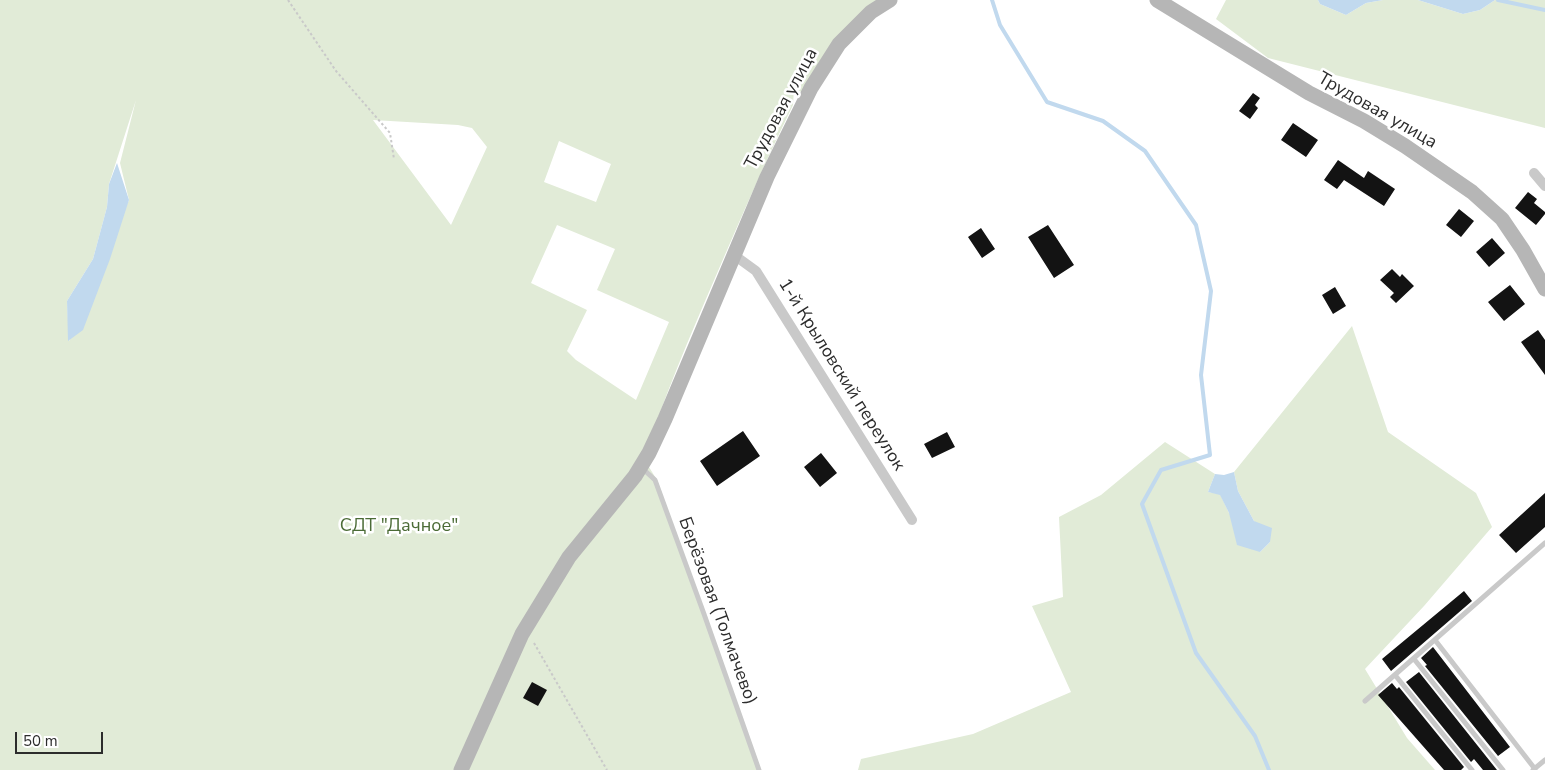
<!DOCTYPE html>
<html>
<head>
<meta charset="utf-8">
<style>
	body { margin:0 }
	#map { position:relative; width:1545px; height:770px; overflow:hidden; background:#fff; font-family:"Nunito Sans",sans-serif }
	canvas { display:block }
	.scale { position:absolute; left:15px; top:732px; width:88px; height:22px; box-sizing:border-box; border:2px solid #2c2c2c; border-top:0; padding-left:6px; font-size:15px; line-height:18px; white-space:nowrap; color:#2c2c2c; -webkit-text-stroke:4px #fff; paint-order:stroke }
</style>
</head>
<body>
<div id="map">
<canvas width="1545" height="770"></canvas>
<div class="scale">50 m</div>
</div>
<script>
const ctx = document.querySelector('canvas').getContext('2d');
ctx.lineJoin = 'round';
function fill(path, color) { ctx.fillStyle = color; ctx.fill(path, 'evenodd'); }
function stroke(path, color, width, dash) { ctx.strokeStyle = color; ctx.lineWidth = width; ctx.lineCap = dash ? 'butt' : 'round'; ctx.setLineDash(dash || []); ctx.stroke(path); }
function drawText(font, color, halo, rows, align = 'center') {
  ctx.font = font + ' "Nunito Sans",sans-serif'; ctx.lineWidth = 5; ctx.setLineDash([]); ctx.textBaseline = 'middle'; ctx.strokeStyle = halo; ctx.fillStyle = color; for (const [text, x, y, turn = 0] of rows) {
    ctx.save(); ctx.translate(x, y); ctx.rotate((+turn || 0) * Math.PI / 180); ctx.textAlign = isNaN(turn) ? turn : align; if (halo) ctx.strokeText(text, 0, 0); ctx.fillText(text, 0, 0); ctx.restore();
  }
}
fill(new Path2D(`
	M0 0H881L853 29 809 95 794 89 793 105C765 162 740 220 715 278 689 338 664 397 644 459L657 480 761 770H0ZM136 100 120 163 129 200 69 341 67 301 93 259 107 207 109 184ZM373 120 458 125 472 128 487 147 451 225ZM559 141 611 164 596 202 544 182ZM557 225 615 249 597 290 669 322 636 400 576 360 567 351 587 310 531 283Z
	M1226 0H1318L1320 4 1346 15 1366 3 1383 0H1418L1463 14 1480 10 1495 0H1545V128L1268 58 1216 19Z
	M1352 326 1388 432 1476 493 1492 527 1424 606 1365 669 1407 738 1435 770H858L861 759 973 734 1071 692 1032 606 1063 597 1059 517 1101 495 1165 442 1215 474 1208 492 1220 494 1229 513 1260 552 1270 542 1254 521 1238 491 1234 472Z`), '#e1ebd7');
fill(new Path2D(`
	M1318 0H1383L1366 3 1346 15 1320 4Z
	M1418 0H1495L1480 10 1463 14Z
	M117 163 129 200 110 259 83 330 68 341 67 301 93 259 107 207 109 184Z
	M1234 472 1238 491 1254 521 1272 528 1270 542 1260 552 1237 545 1229 513 1220 495 1208 492 1215 474 1224 475Z`), '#c1d9ee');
stroke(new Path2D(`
	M992 0 1000 25 1047 102 1103 121 1145 151 1196 225 1211 291 1201 375 1210 455 1161 470 1142 504 1196 653 1255 736 1269 770
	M1498 0 1545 10`), '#c1d9ee', 4);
fill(new Path2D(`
	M1253 93 1260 98 1255 105 1258 108 1250 119 1239 111Z
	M1293 123 1318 140 1306 157 1281 140Z
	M1338 160 1364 178 1368 171 1395 189 1384 206 1344 180 1337 189 1324 180Z
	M1528 192 1537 199 1534 203 1545 212V214L1536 225 1515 208Z
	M1459 209 1474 221 1461 237 1446 225Z
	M1048 225 1074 265 1054 278 1028 237Z
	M981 228 995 249 982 258 968 237Z
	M1492 238 1505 253 1489 267 1476 252Z
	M1392 269 1400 277 1402 274 1414 286 1396 303 1390 297 1394 293 1380 280Z
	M1510 285 1525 304 1504 321 1488 302Z
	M1335 287 1346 306 1333 314 1322 295Z
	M1538 330 1545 340V375L1521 342Z
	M743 431 760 456 717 486 700 461Z
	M947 432 955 447 932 458 924 444Z
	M821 453 837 473 820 487 804 467Z
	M1545 493V527L1516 553 1499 535Z
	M1464 591 1472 601 1391 671 1382 659Z
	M1433 647 1510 747 1498 756 1425 666 1427 665 1421 658Z
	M1419 672 1497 770H1483L1474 759 1471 762 1406 682Z
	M532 682 547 690 538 706 523 698Z
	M1392 683 1397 689 1399 687 1464 767 1461 770H1444L1378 695Z`), '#131313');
stroke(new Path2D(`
	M288 0 336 71 390 133 394 159
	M534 643 607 770`), '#c9c9c9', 2, [2.5, 2.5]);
stroke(new Path2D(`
	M641 467 655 480 704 614 759 770
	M1435 640 1535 769
	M1414 659 1503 770
	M1395 675 1472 770
	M1365 701 1545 543
	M1533 770 1545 760`), '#c9c9c9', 5);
stroke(new Path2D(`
	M1534 173 1545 186
	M734 255 756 271 912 520`), '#c9c9c9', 10);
stroke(new Path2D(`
	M1157 0 1309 93 1364 121 1405 146 1472 192 1502 219 1523 250 1545 289
	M461 770 522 634 569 557 635 476 649 453 665 419 767 177 811 88 839 44 871 12 890 0`), '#b6b6b6', 15);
drawText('18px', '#2c2c2c', '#fff', [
	["Трудовая улица",782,109,-62],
	["Трудовая улица",1377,111,30],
	["1-й Крыловский переулок",841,375,58],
	["Берёзовая (Толмачево)",717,611,70]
]);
drawText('18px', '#4b6b36', '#fff', [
	["СДТ \"Дачное\"",399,527]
]);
</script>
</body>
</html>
